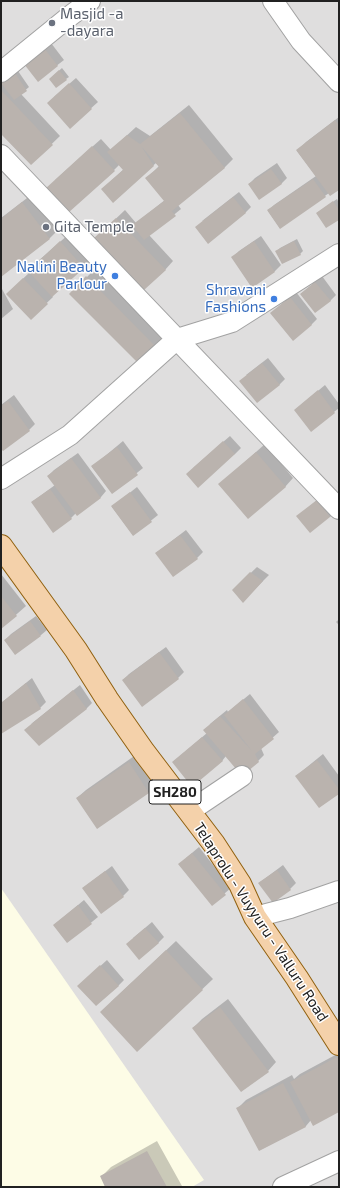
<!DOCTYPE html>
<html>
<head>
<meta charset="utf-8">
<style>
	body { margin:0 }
	#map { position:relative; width:340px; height:1188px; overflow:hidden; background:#f1eee9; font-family:"Exo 2",sans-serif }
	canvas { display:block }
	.frame { position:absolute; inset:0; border:2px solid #212121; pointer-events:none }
</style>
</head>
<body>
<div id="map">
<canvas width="340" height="1188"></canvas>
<div class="frame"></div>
</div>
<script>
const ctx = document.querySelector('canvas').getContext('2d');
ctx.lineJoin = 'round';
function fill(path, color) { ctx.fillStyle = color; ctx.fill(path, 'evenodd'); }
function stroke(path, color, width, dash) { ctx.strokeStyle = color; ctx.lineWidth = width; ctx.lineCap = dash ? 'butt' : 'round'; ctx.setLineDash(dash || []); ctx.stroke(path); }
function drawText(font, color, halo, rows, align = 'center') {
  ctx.font = font + ' "Exo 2",sans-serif'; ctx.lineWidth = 3; ctx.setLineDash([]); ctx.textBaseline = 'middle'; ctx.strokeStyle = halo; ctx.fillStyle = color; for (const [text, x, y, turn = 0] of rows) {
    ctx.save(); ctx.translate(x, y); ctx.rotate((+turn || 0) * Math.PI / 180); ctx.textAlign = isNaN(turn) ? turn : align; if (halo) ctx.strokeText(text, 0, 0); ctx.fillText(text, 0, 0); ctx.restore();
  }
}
fill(new Path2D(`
	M1 1H339V1187H1Z`), '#dfdede');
fill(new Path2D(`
	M1 888 204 1180 192 1187H1Z`), '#fdfce6');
fill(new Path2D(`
	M51 43 64 60 38 80 25 64Z
	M62 68 69 77 66 79 53 76Z
	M18 71 29 87 21 94 60 136 31 164 1 133V86L6 80Z
	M76 78 98 102 70 127 54 97Z
	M189 105 233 159 224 168 178 205 181 209 149 235 173 261 165 270 104 230 125 210 136 223 165 200 147 178 159 166 156 163 113 201 111 181 124 169 119 165 114 170 55 180 101 139 111 150 136 127 150 136Z
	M339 117V188L329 193 280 228 268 211 274 205 316 176 297 151 306 142Z
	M277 163 287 178 281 184H249L255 178Z
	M239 192 251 207 245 213 202 221Z
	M31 195 58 230 50 238 1 276V218Z
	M337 199 339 203V219L317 213Z
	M69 234 92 259 52 296 53 297 31 318 7 294 30 272 29 271 37 262Z
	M261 236 281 265 275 271 252 286 233 257 239 251Z
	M297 239 303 251 300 254 283 263 277 251 280 248Z
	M95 269 164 338 139 362 70 294Z
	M322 276 336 295 330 301 301 294Z
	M2 289 13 309 1 319V290Z
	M296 292 317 319 311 325 272 313Z
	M268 358 285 379 279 385 246 375Z
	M325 385 339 404V408L311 430 295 410Z
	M14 395 35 424 29 430 1 447V405Z
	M230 436 241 448 235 454 193 468Z
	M123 441 143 468 112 493 92 467Z
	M265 444 293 478 285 487 220 484Z
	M78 453 106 491 101 497 77 515 76 513 71 518 32 502 55 485 48 476 54 470Z
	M137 487 158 515 133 535 112 507Z
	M323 495 336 511 330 517 298 516Z
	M186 530 203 552 197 558 156 553Z
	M257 567 269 575 243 601 233 590Z
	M1 574 26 606 1 628Z
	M36 616 47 630 41 635 5 640 11 634Z
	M339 619V625L336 622Z
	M166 647 184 672 178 678 142 705 123 680 129 674Z
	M32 678 46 702 40 708 1 733 2 734 1 735V703Z
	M80 685 92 703 86 709 31 724Z
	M250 694 279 732 261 748 264 755 258 761 226 756 222 761 173 762 207 733 210 724 227 710 228 712Z
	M137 754 157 783 149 792 97 827 77 798 86 790Z
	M323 754 339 776V792L296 776Z
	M199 847 231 888 212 904 186 858Z
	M283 865 296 883 290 889 259 883Z
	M112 866 129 890 123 896 101 912 83 888Z
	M84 900 98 917 67 942 54 925Z
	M152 922 164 937 158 943 133 938Z
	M176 941 213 979 137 1051 111 1002Z
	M107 960 124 980 118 986 85 980Z
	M228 999 276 1062 268 1071 193 1028 202 1019Z
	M339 1053V1111L311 1120 306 1126 260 1150 238 1108 246 1100 292 1075 294 1079 300 1074Z
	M157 1141 182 1186 181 1187H107L101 1177 111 1167Z`), '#0003');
fill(new Path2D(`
	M44 48 58 66 38 82 24 64Z
	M59 70 67 80 56 88 49 79Z
	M15 73 27 91 14 100 1 83Z
	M69 83 92 109 70 129 47 103Z
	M1 90 53 145 31 165 1 134Z
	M180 113 225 168 172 211 169 208 176 216 144 240 132 225 164 201 145 178 159 167 141 146 154 166 113 203 101 189 123 170 107 152 127 135 140 144Z
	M335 120 339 125V190L330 196 296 150Z
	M92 146 115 171 68 213 45 189Z
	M271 169 282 184 259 200 248 184Z
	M313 179 326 197 280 229 267 210Z
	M233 197 246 213 208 244 195 227Z
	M333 201 339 210V220L326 228 316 213Z
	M22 202 50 239 1 277V219Z
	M116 218 166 270 144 290 94 238Z
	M60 241 84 268 52 297 28 271Z
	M254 241 275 272 252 288 231 257Z
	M294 241 301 255 282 264 275 251Z
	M86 276 156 347 139 364 69 294Z
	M23 278 48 304 31 320 6 294Z
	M315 282 331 301 315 313 300 294Z
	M290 297 312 325 293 341 270 313Z
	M262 363 280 385 257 403 239 381Z
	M318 390 335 413 311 432 294 410Z
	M8 401 30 431 3 451 1 449V406Z
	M223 441 235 454 198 488 186 474Z
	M117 447 138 475 112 494 91 466Z
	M256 452 286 487 248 519 218 484Z
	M71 458 101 498 77 516 47 476Z
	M50 489 72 519 53 533 31 502Z
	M130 492 152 522 133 536 111 506Z
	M317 500 330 517 310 533 296 516Z
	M180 535 198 559 173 577 155 553Z
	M250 572 263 581 243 603 232 590Z
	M1 596 17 616 1 629Z
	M30 621 41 636 15 655 4 640Z
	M159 652 179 679 142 707 122 680Z
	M26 683 41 709 1 734V703Z
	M73 690 87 709 39 746 24 730Z
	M243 699 274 739 255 754 259 762 242 776 203 730 220 716 252 751 224 715Z
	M202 737 223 761 192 787 172 762Z
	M317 760 339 789V794L319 808 295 776Z
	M129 762 149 793 97 829 76 798Z
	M192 853 226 895 212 906 178 864Z
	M277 870 291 890 273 903 258 883Z
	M105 871 124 897 101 914 82 888Z
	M78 905 92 924 67 943 53 925Z
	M145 928 159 943 139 960 126 944Z
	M166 950 203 990 137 1052 100 1012Z
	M100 965 119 986 96 1006 77 986Z
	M220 1007 269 1072 241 1092 192 1028Z
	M337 1057 339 1060V1112L313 1126 290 1082Z
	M283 1083 306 1127 259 1151 236 1108Z
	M147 1151 167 1187H105L100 1176Z`), '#bab3ae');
const minor = new Path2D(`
	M273 1 301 41 339 82
	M1 72 70 16 90 1
	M1 155 339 509
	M1 479 70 435 177 339 232 322 339 254
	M190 811 242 776
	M255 917 290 908 339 891
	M283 1187 339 1161`);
const major = new Path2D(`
	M1 546 76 650 107 699 144 752 214 844 240 884 255 917 297 978 339 1044`);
stroke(minor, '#a2a2a2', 22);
stroke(major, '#90600e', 24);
stroke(minor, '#fff', 20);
stroke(major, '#f4d1aa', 22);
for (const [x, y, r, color] of [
	[52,23,4,"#6b7280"],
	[46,227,4,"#6b7280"],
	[115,276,4,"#3f7fe0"],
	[274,299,4,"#3f7fe0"]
]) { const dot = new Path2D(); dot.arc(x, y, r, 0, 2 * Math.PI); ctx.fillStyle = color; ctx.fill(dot); stroke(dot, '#fff', 1.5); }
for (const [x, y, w] of [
	[175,792,52]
]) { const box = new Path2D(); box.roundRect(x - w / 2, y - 12, w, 24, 3); ctx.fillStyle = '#fff'; ctx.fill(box); stroke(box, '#212121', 1); }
drawText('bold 14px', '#212121', null, [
	["SH280",175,792]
]);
drawText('15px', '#5b616d', '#fff', [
	["Masjid -a",60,14],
	["-dayara",60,31],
	["Gita Temple",54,227]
], 'left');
drawText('15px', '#366cbe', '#fff', [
	["Nalini Beauty",107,267],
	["Parlour",107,284],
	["Shravani",266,290],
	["Fashions",266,307]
], 'right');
drawText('15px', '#212121', '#fff', [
	["Telaprolu - Vuyyuru - Valluru Road",261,922,57]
]);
</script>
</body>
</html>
